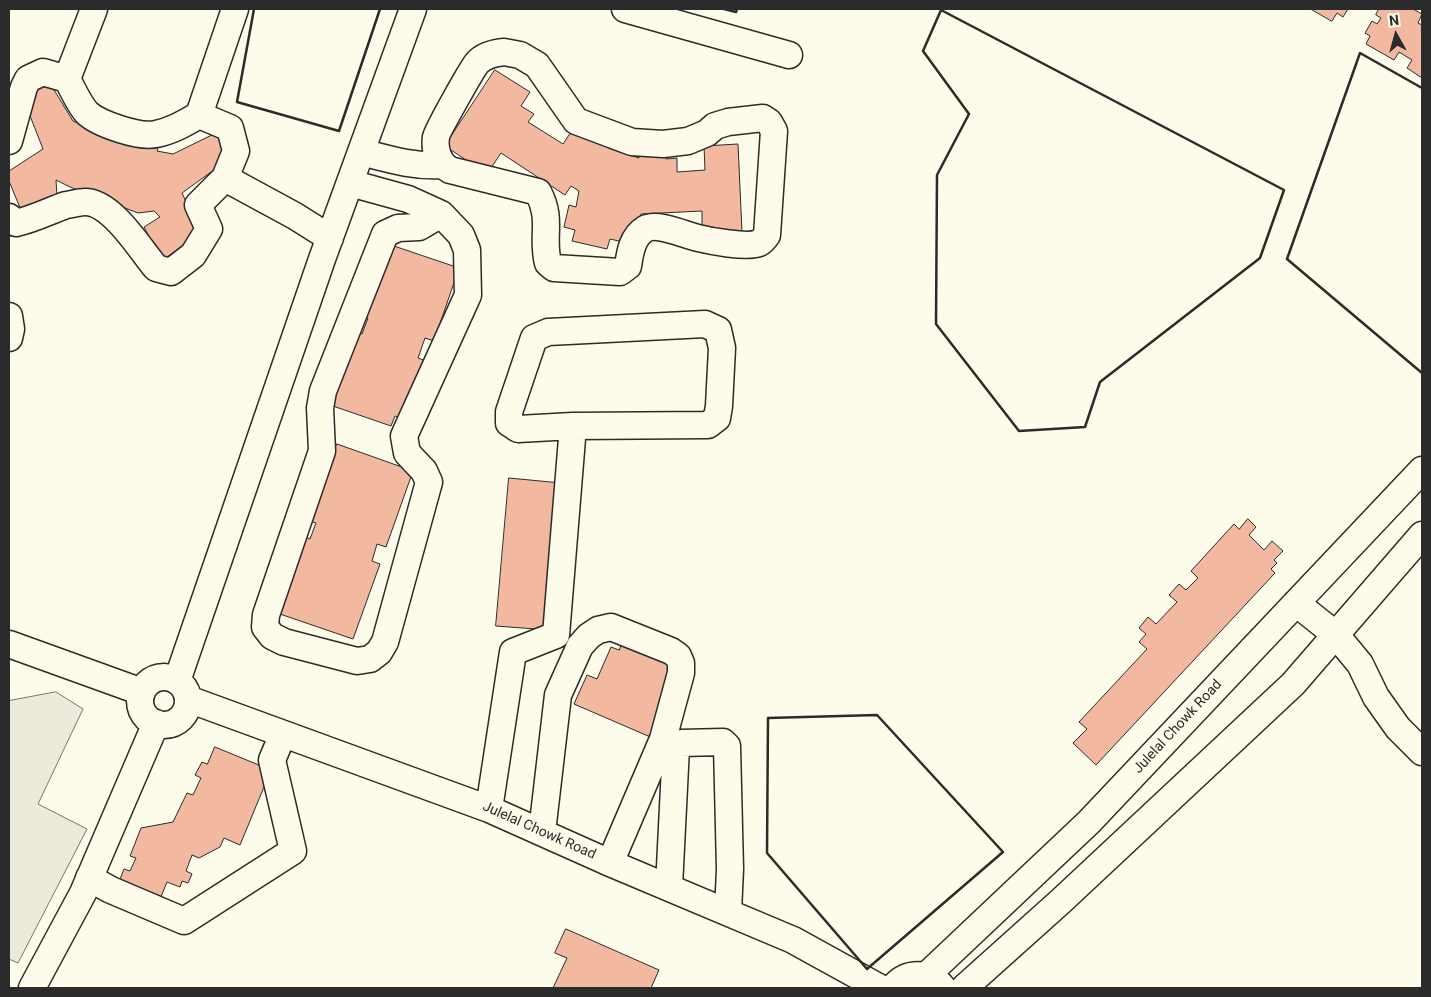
<!DOCTYPE html>
<html>
<head>
<meta charset="utf-8">
<style>
	body { margin:0 }
	#map { position:relative; width:1431px; height:997px; overflow:hidden; background:#fdfbea; font-family:Roboto,sans-serif }
	canvas { display:block }
	.frame { position:absolute; inset:0; border:10px solid #2b2b2b; pointer-events:none }
	.north { position:absolute; left:1371px; top:10px; width:50px; height:50px; -webkit-text-stroke:4px #fdfbea; paint-order:stroke; rotate:353deg; font-size:14px; font-weight:700; line-height:20px; text-align:center; color:#2b2b2b }
	.north::after { content:''; display:block; margin:auto; width:18px; height:22px; background:#2b2b2b; clip-path:polygon(50% 0,100% 100%,50% 72%,0 100%) }
</style>
</head>
<body>
<div id="map">
<canvas width="1431" height="997"></canvas>
<div class="frame"></div>
<div class="north">N</div>
</div>
<script>
const ctx = document.querySelector('canvas').getContext('2d');
ctx.lineJoin = 'round';
function fill(path, color) { ctx.fillStyle = color; ctx.fill(path, 'evenodd'); }
function stroke(path, color, width, dash) { ctx.strokeStyle = color; ctx.lineWidth = width; ctx.lineCap = dash ? 'butt' : 'round'; ctx.setLineDash(dash || []); ctx.stroke(path); }
function drawText(font, color, halo, rows, align = 'center') {
  ctx.font = font + ' Roboto,sans-serif'; ctx.lineWidth = 4; ctx.setLineDash([]); ctx.textBaseline = 'middle'; ctx.strokeStyle = halo; ctx.fillStyle = color; for (const [text, x, y, turn = 0] of rows) {
    ctx.save(); ctx.translate(x, y); ctx.rotate((+turn || 0) * Math.PI / 180); ctx.textAlign = isNaN(turn) ? turn : align; if (halo) ctx.strokeText(text, 0, 0); ctx.fillText(text, 0, 0); ctx.restore();
  }
}
const green = new Path2D(`
	M56 692 83 709 38 804 87 829 18 963 9 959V701Z`);
fill(green, '#ecebdb');
stroke(green, '#74746e', 1);
const building = new Path2D(`
	M1311 9H1348L1343 17 1337 13 1332 21Z
	M1379 9H1413L1422 14 1418 23 1422 25V78L1407 68 1412 60 1399 52 1394 60 1366 44 1370 36 1365 33 1372 21 1377 24 1381 18 1376 15Z
	M495 70 530 92 521 106 534 114 528 122 563 144 573 129 587 127 608 148 639 158 638 149 666 147V159L677 158V172L705 170 704 146 738 144 742 232 702 234V211L641 214 630 237 623 242 610 239 607 249 572 241 575 230 564 227 569 205 576 207 579 191 571 186 565 195 501 153 487 174 445 146Z
	M48 80 73 121 93 130 159 146 157 151 173 154 218 132 229 159 182 193 200 232 162 261 144 227 160 217 154 211 138 213 70 187 56 180 57 196 23 215 9 181V171L43 149 25 103Z
	M388 244 459 268 434 341 425 338 418 358 426 361 405 420 395 416 391 426 330 405 356 332 362 334 368 318 362 316Z
	M337 444 413 471 386 547 377 544 372 561 380 564 353 639 277 613 304 536 310 539 316 523 310 521Z
	M509 478 561 483 549 630 496 626Z
	M1248 519 1256 527 1249 535 1264 550 1272 541 1283 551 1274 560 1277 563 1271 569 1275 573 1096 765 1073 743 1087 729 1079 722 1147 649 1139 642 1146 634 1139 628 1148 617 1156 624 1177 602 1169 595 1179 584 1186 590 1198 578 1191 571 1234 524 1239 529Z
	M624 636 678 666 658 704 669 708 655 739 574 704 587 675 597 679 611 647 619 650Z
	M215 747 271 770 240 845 224 838 220 847 199 858 192 855 186 871 192 874 188 883 182 881 180 887 167 882 158 904 117 887 124 869 130 871 136 858 130 856 141 828 173 822 187 793 193 795 201 778 195 775 202 762 207 764Z
	M566 929 659 970 651 988H553L567 958 555 953Z`);
fill(building, '#f2b8a0');
stroke(building, '#2b2b2b', 1);
const minor = new Path2D(`
	M625 9 789 55
	M504 52 520 55 537 65 576 121 632 142 663 144 688 141 707 133 715 126 728 122 763 118 769 122 774 131 767 235C765 238 763 241 759 243 747 248 710 241 698 238 685 235 657 222 645 229 632 237 630 253 628 266L620 272 554 268 548 263C541 236 553 220 538 192L450 170C439 164 434 150 436 137 437 131 472 69 477 63 484 55 494 53 504 52Z
	M67 79 94 9
	M199 115 235 9
	M9 141 24 87 28 79 43 72 67 79C73 90 79 104 87 113 99 124 140 138 156 134 172 131 185 123 199 115L230 128 236 151 225 178 198 205 209 229 193 255 171 272 156 268C140 249 112 202 85 202 80 202 72 204 66 205 49 211 34 219 16 223L9 217
	M361 152C388 159 414 167 442 165
	M225 178 295 216 330 238
	M350 183 408 199 441 214 461 235 467 250 468 295 404 436 407 453 424 471 429 482 385 642 379 652 370 659 357 661 284 642 272 636 265 627 266 615 322 451 320 408 323 391 385 234 398 228 419 227 441 214
	M9 316 11 329 9 338
	M1296 603 1336 635 1360 664 1376 697 1398 728 1422 752
	M9 644 142 692
	M140 701a24 24 0 1 1 48 0a24 24 0 1 1-48 0Z
	M177 681 322 259 413 9
	M188 699 489 809 610 863 793 940 880 988
	M489 809 513 652 556 635 573 426 708 425 717 418 719 406 722 348 718 330 705 324 548 332 534 338 509 412V423L518 429 573 426
	M542 832 558 695 580 646 589 636 598 630 611 627 671 651 678 656 681 663V673L663 739 610 863
	M89 878 111 890 184 921 293 851 272 760 283 734
	M669 887 676 747 681 743 723 742 727 746 730 869 728 912
	M926 976 1089 822 1422 470
	M32 988 83 893 156 723
	M893 988C906 971 930 971 943 988
	M964 988 1061 901 1293 684 1422 535`);
stroke(minor, '#2b2b2b', 29);
stroke(minor, '#fdfbea', 26);
stroke(new Path2D(`
	M254 9 237 102 339 131 380 9
	M724 9 736 12 737 9
	M941 10 1284 190 1260 258 1100 382 1085 427 1019 431 936 324 937 175 969 114 923 51Z
	M1422 88 1360 53 1287 259 1422 373
	M877 715 1003 852 867 969 767 853 768 718Z`), '#2b2b2b', 2.5);
drawText('14px', '#2b2b2b', '#fdfbea', [
	["Julelal Chowk Road",1178,727,-47],
	["Julelal Chowk Road",539,831,24]
]);
</script>
</body>
</html>
